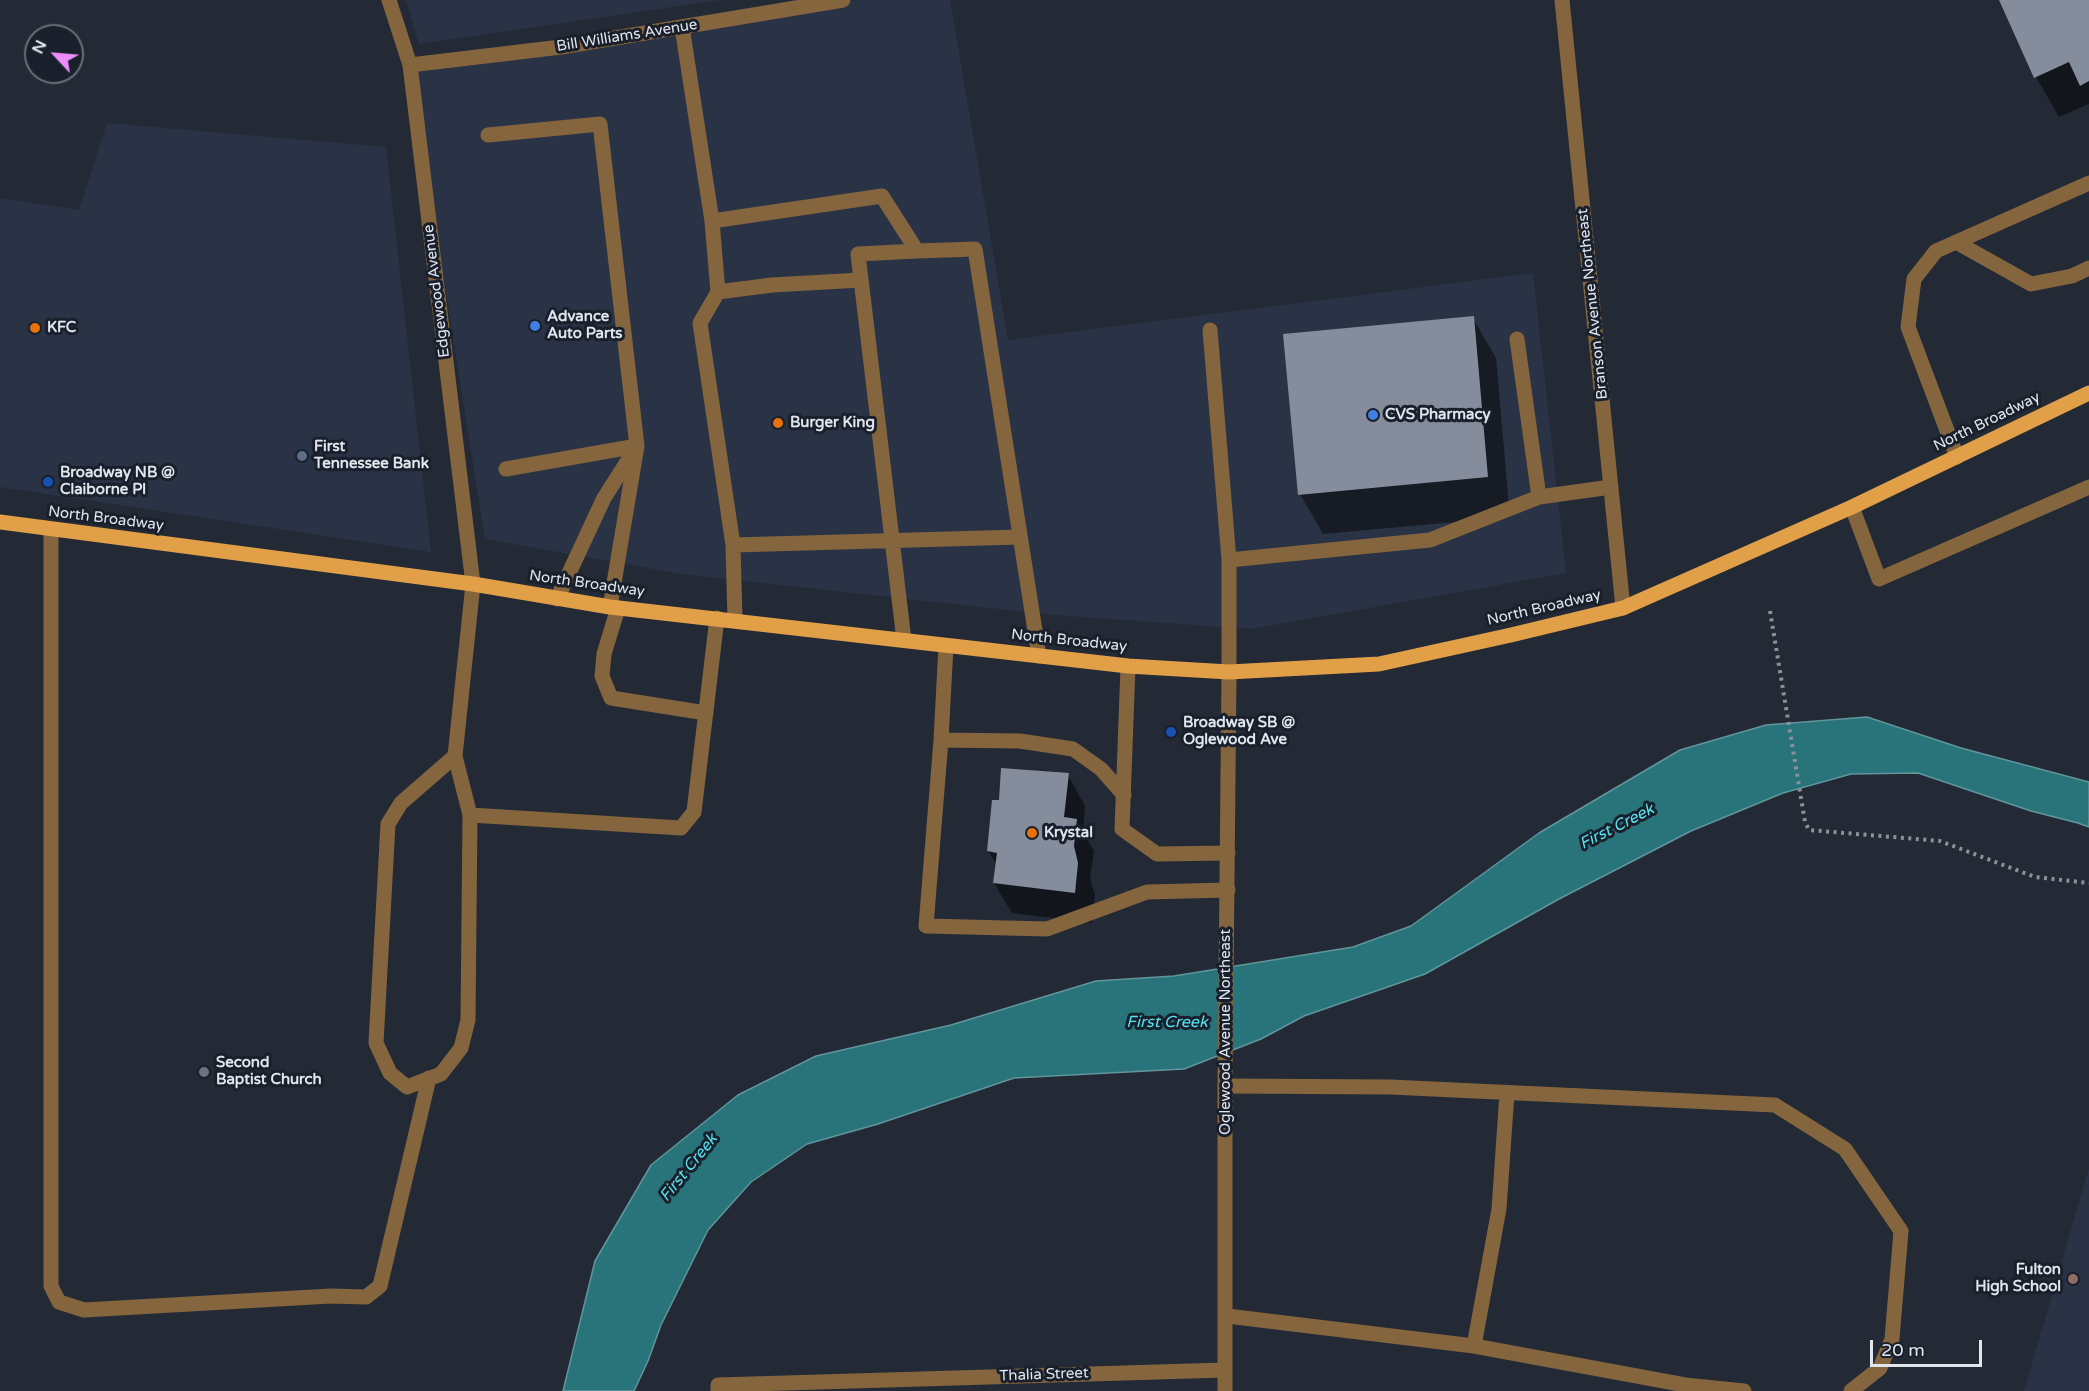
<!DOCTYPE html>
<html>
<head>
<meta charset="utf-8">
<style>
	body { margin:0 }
	#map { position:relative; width:2089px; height:1391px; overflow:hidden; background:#232a36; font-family:"Varela Round",sans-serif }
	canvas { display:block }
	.north { position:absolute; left:24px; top:24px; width:60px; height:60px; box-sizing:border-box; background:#19202c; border:2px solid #696f79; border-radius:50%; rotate:296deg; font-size:16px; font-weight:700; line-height:24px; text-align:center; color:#e1e5ed }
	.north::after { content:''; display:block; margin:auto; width:21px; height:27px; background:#ed8cfa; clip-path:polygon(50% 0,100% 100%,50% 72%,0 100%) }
	.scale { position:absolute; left:1870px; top:1340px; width:112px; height:27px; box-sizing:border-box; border:3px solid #e1e5ed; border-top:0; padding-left:8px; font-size:18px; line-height:21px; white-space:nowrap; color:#e1e5ed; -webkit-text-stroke:4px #19202c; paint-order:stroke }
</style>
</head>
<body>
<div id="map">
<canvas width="2089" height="1391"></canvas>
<div class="north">N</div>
<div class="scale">20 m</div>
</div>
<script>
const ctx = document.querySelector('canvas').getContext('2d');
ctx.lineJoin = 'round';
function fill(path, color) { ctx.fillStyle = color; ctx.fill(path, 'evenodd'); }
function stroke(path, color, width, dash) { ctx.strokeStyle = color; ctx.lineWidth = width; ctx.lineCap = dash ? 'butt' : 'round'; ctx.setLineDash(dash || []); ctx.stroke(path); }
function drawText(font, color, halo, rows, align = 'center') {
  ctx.font = font + ' "Varela Round",sans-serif'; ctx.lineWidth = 6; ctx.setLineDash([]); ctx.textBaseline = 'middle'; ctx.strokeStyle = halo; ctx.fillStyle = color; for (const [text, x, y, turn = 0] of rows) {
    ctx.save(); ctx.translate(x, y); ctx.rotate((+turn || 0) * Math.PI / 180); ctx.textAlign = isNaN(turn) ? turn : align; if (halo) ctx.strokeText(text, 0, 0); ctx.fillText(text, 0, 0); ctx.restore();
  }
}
fill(new Path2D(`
	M406 0H720L419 44Z
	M859 0H950L1008 340 1533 273 1566 573 1251 629 1054 615 682 574 485 539 411 73Z
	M107 123 386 147 431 552 0 487V198L79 210Z
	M2089 1168V1391H2024Z`), '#2a3345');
const water = new Path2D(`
	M1867 717 1961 748 2089 782V827L2078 823 2031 811 1918 773 1851 774 1783 793 1691 831 1559 899 1425 974 1304 1016 1261 1039 1184 1069 1014 1078 878 1124 807 1144 751 1182 708 1230 661 1325 648 1361 634 1391H563L595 1261 651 1165 738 1095 816 1056 951 1025 1096 981 1174 976 1353 947 1411 926 1539 833 1680 750 1766 725Z`);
fill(water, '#28747a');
stroke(water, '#60969c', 1.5);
fill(new Path2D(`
	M2001 0H2089V104L2059 117 2036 77Z
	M1473 318 1496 358 1510 517 1323 534 1300 494Z
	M1068 775 1085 806 1083 832 1094 851 1090 878 1095 895 1092 923 1012 913 994 883 997 865 988 851 1000 802Z`), '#0007');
fill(new Path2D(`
	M1999 0H2089V81L2080 86 2069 62 2034 78Z
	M1474 316 1488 477 1298 495 1283 334Z
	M1001 768 1069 773 1064 817 1077 819 1074 846 1078 863 1075 893 993 883 997 853 987 851 992 800H999Z`), '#858d9c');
stroke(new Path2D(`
	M1770 611 1805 822 1809 830 1940 841 2035 877 2089 883`), '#8b909a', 4, [3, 4.5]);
stroke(new Path2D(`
	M682 27 712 221 882 196 917 251 858 254 904 640
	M488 135 600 124 637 446 610 607
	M712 221 718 292
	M1956 242 2031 284 2072 276 2089 268
	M917 251 975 249 1039 656
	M1210 330 1229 560 1430 540 1539 497 1611 487
	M1517 339 1539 497
	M1957 457 1908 327 1914 279 1936 251 2089 183
	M506 469 637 446
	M1852 507 1879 579 2089 487
	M51 530V1286L59 1302 84 1310 331 1296 366 1297 380 1286 429 1078
	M733 545 1020 537
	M557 599 604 498 634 451
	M618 608 604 654 602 676 611 698 706 713
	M735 620 733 545 700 323 718 292 772 285 861 280
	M946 646 941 740 926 926 1047 929 1147 892 1228 890
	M1128 666 1122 829 1157 854 1228 853
	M1229 672V560
	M941 740 1020 741 1073 749 1101 769 1124 795
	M455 756 401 803 388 824 376 1043 390 1073 407 1087 441 1074 461 1048 468 1020 470 815 455 756 473 584
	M470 815 681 828 694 812 717 618
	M1225 1086 1390 1087 1775 1105 1845 1149 1901 1231 1892 1339 1880 1368 1851 1391
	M1227 1316 1474 1346 1685 1385 1744 1391
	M1474 1346 1499 1209 1507 1093`), '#85653e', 15);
stroke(new Path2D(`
	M389 0 410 65 473 584
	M1562 0 1623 608
	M410 65 561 47 843 0
	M718 1391V1385L1225 1370
	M1225 1391V1086L1229 672`), '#85653e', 15);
stroke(new Path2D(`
	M0 522 473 584 610 607 1128 666 1229 672 1379 664 1511 635 1623 608 1852 507 2089 393`), '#e19f48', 15);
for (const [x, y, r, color] of [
	[535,326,6,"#3f7fe0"],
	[35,328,6,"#e8710a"],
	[1373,415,6,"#3f7fe0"],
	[778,423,6,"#e8710a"],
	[302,456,6,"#5c6f8a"],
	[48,482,6,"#1a4fb4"],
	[1171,732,6,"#1a4fb4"],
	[1032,833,6,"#e8710a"],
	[204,1072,6,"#6b7280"],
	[2073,1279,6,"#8d6e63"]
]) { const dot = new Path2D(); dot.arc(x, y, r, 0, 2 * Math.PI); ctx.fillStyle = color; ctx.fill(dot); stroke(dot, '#19202c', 2); }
drawText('15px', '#e1e5ed', '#19202c', [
	["Bill Williams Avenue",627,36,-9],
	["Edgewood Avenue",437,291,-97],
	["Branson Avenue Northeast",1593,304,-96],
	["North Broadway",1987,422,-26],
	["North Broadway",106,519,7],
	["North Broadway",587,584,8],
	["North Broadway",1544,608,-13],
	["North Broadway",1069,641,6],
	["Oglewood Avenue Northeast",1226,1032,-90],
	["Thalia Street",1044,1375,-2]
]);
drawText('bold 15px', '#e1e5ed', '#19202c', [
	["Advance",547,317],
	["Auto Parts",547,334],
	["KFC",47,328],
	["CVS Pharmacy",1385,415],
	["Burger King",790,423],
	["First",314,447],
	["Tennessee Bank",314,464],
	["Broadway NB @",60,473],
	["Claiborne Pl",60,490],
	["Broadway SB @",1183,723],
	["Oglewood Ave",1183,740],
	["Krystal",1044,833],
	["Second",216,1063],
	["Baptist Church",216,1080],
	["Fulton",2061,1270,"right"],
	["High School",2061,1287,"right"]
], 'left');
drawText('italic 16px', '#54e4f0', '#19202c', [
	["First Creek",1617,827,-27],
	["First Creek",1167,1023],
	["First Creek",689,1168,-51]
]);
</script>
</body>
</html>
